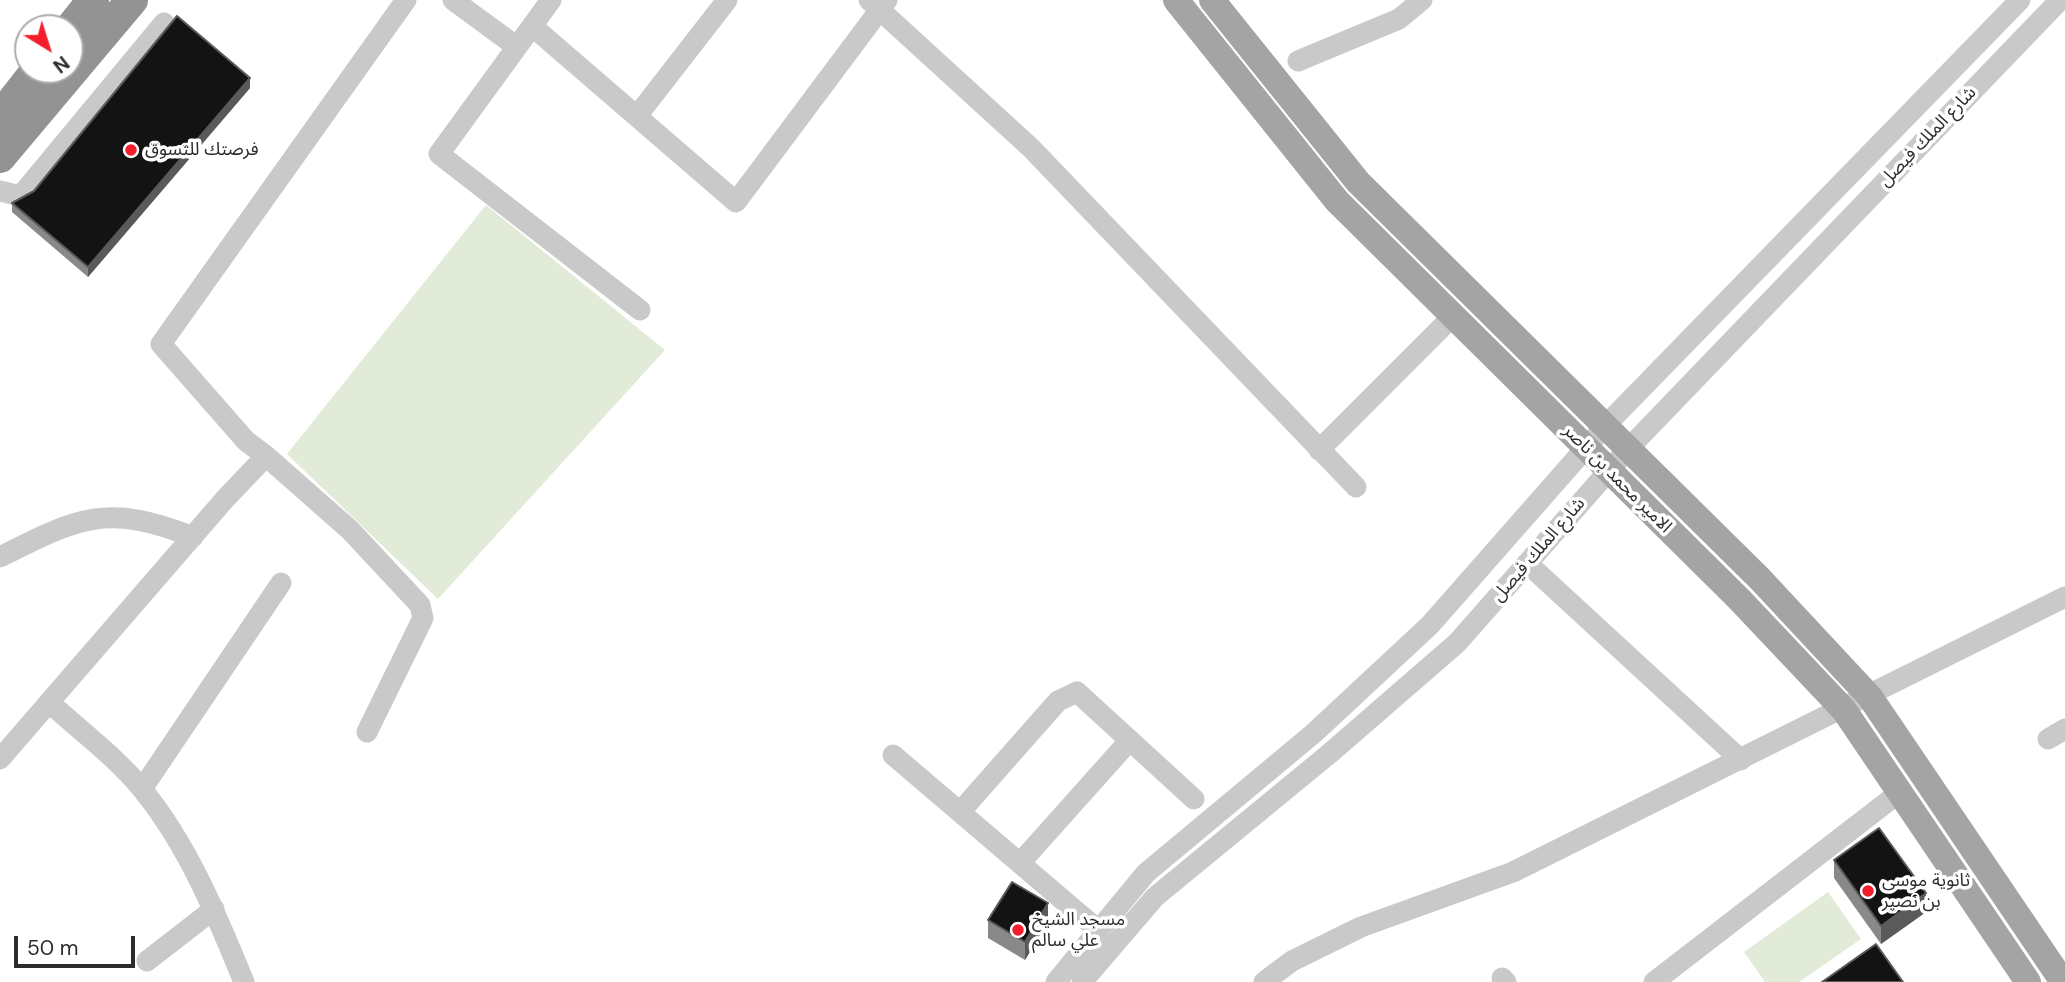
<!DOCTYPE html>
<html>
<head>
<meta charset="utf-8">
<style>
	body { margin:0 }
	#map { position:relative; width:2065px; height:982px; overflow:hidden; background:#fff; font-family:"DM Sans",sans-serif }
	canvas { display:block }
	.north { position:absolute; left:14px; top:14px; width:70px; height:70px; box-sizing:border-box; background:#fff; border:2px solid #ababab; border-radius:50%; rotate:142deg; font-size:19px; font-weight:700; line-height:28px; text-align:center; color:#2c2c2c }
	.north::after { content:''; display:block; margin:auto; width:24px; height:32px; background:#f31d2b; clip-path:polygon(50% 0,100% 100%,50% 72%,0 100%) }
	.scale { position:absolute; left:14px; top:936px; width:121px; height:32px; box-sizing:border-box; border:4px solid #2c2c2c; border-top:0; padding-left:9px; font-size:21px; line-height:24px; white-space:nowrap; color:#2c2c2c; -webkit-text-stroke:5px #fff; paint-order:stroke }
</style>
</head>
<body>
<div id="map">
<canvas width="2065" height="982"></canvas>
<div class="north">N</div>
<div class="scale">50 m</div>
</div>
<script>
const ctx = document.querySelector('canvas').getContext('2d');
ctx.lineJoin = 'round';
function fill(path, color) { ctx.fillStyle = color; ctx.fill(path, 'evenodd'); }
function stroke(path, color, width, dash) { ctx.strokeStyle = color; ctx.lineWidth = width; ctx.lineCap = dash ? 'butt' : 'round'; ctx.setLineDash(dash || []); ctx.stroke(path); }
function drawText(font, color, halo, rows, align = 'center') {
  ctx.font = font + ' "DM Sans","Noto Sans Arabic",sans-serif'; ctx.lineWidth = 7; ctx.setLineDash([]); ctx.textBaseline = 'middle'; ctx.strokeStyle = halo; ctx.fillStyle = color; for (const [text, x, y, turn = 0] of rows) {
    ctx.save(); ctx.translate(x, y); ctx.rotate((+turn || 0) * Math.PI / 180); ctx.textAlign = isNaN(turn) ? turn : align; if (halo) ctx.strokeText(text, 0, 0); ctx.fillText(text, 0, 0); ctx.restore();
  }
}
fill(new Path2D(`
	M486 205 665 350 438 599 287 454Z
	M1828 892 1861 939 1799 982H1765L1744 952Z`), '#e2ebd7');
stroke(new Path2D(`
	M453 0 517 47
	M551 0 439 154 640 310
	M869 0 1031 148 1356 487
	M532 26 736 202 887 0
	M1298 61 1399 19 1422 0
	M637 116 727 0
	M0 191 16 195 24 192 164 23
	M1319 450 1453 316
	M266 456 350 530 420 605 423 618 367 732
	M0 557C79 517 107 503 193 537
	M1527 563 1741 760
	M49 702C79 730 116 757 142 789 188 845 217 916 244 982
	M2048 739 2065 729
	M893 755 1097 929
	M0 759 225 499 266 456 246 441 161 344 406 0
	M142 789 281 583
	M960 812 1058 701 1077 692 1194 799
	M1020 863 1130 740
	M147 961 214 909
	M1502 978 1506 982
	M1056 982 1146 873 1314 733 1430 625 1605 426 2020 0
	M1082 982 1155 897 1329 754 1457 643 1628 449 2060 0
	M1264 982 1292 961 1361 927 1513 872 2065 597
	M1654 982 1900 792`), '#c9c9c9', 21);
stroke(new Path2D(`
	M1176 0 1337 201 1739 599 1844 710 2028 982
	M1212 0 1358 182 1760 579 1870 697 2063 982`), '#a4a4a4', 26);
stroke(new Path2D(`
	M70 29 93 0
	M0 117 37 70
	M0 157 132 0`), '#939393', 32);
fill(new Path2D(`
	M250 88 88 277 12 212V203Z
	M1834 860 1926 912 1881 944 1834 878Z
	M988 920 1048 922 1025 960 988 938Z`), '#898989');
fill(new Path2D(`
	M250 78V88L88 277V267Z
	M1926 893V912L1881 944V926Z
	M1048 903V922L1025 960V942Z`), '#5a5a5a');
const building = new Path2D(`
	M177 16 250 78 88 267 12 203 34 191Z
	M1879 828 1926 893 1881 926 1834 860Z
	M1012 882 1048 903 1025 942 988 920Z
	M1876 944 1903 982H1822Z`);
fill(building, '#131313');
stroke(building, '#5a5a5a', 2);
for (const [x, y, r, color] of [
	[131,150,7,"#f31d2b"],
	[1868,891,7,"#f31d2b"],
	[1018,930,7,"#f31d2b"]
]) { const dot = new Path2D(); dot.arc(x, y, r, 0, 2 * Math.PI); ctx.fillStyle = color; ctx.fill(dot); stroke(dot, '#fff', 2.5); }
drawText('18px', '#2c2c2c', '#fff', [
	["شارع الملك فيصل",1928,137,-46],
	["الامير محمد بن ناصر",1617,479,45],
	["شارع الملك فيصل",1539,550,-49]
]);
drawText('18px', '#2c2c2c', '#fff', [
	["فرصتك للتسوق",145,150],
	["ثانوية موسى",1882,881],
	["بن نصير",1882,902],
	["مسجد الشيخ",1032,920],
	["علي سالم",1032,941]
], 'left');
</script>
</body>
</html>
